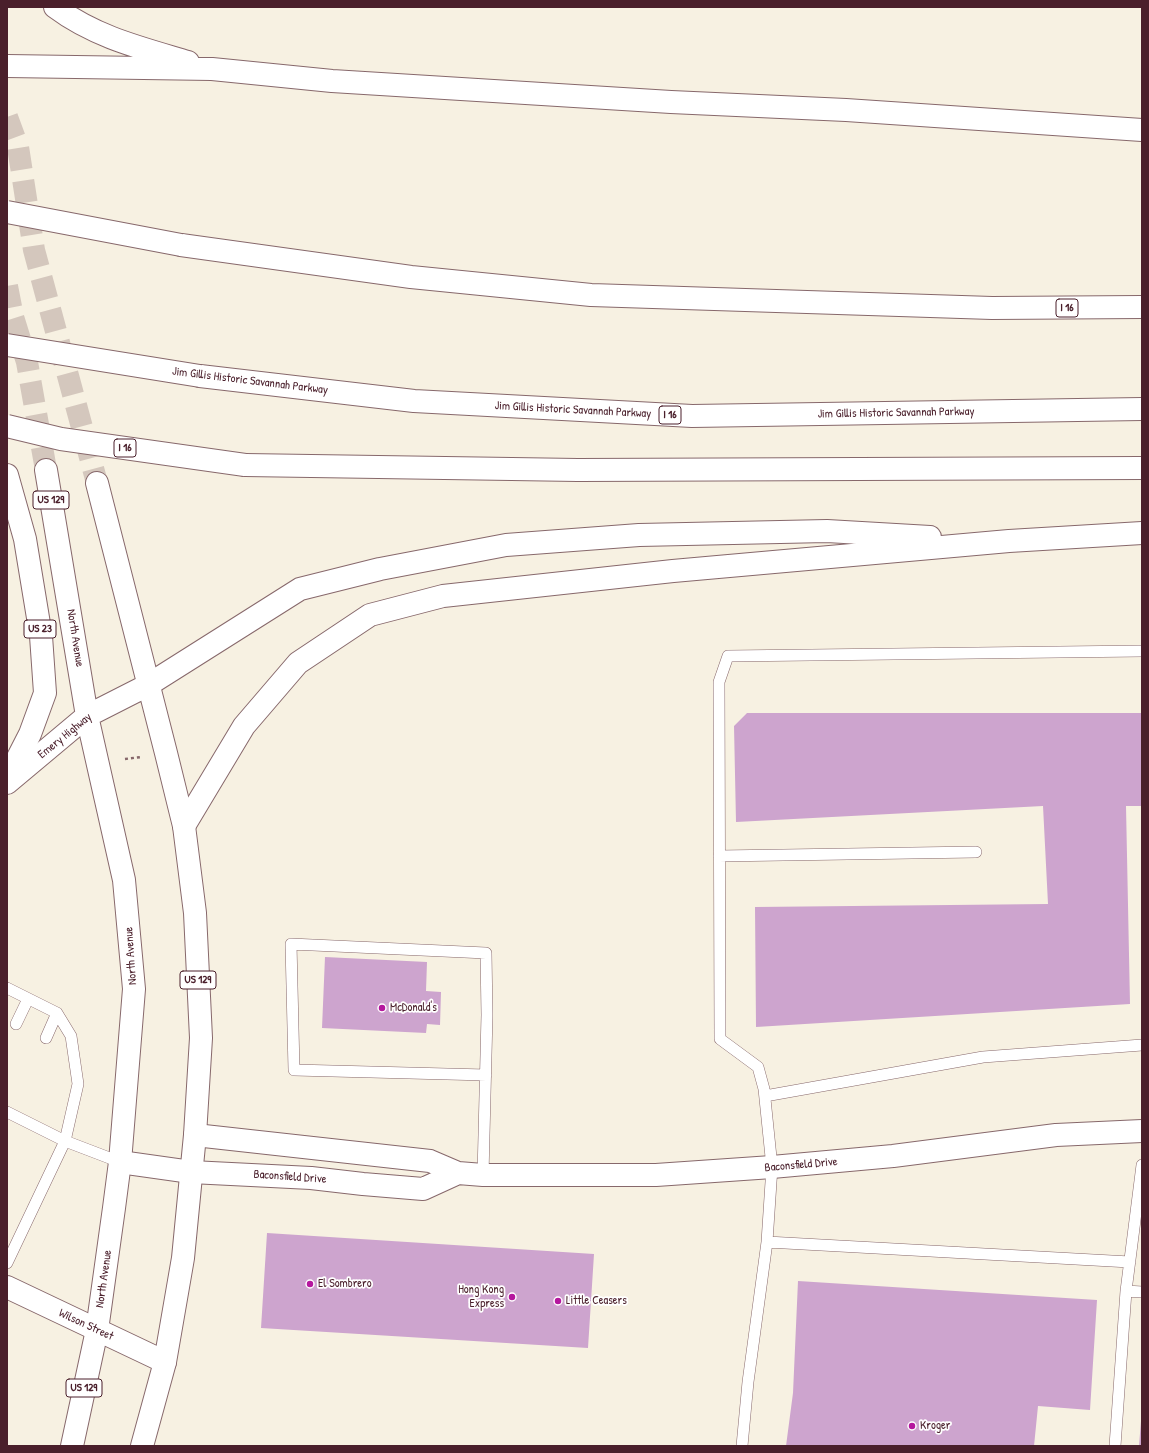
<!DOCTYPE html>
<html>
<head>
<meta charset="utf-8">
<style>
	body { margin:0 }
	#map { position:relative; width:1149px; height:1453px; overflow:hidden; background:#f7f1e2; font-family:"Patrick Hand",sans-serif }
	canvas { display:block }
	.frame { position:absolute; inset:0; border:8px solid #4a1f2b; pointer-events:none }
</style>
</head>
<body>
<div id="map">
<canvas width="1149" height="1453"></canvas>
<div class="frame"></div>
</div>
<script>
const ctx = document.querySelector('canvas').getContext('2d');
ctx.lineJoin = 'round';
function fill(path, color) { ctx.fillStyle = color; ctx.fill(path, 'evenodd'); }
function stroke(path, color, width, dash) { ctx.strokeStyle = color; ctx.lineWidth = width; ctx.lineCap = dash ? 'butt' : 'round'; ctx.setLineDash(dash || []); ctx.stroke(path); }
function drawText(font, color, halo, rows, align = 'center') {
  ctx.font = font + ' "Patrick Hand",sans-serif'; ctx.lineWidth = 3.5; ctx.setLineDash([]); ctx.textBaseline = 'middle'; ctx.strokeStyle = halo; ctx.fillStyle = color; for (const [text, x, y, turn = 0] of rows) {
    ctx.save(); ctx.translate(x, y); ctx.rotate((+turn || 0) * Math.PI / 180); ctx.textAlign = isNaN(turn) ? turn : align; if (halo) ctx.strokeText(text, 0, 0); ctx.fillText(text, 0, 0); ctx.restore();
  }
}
fill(new Path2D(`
	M747 713H1142V806H1126L1130 1004 756 1027 755 907 1048 904 1043 806 736 822 734 726Z
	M325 957 427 962 426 991 441 992 440 1025 427 1024 426 1033 322 1028Z
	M267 1233 594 1254 588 1348 261 1328Z
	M798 1281 1097 1300 1090 1410 1038 1406 1034 1446H786L793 1393Z
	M1141 1421H1142V1446H1139Z`), '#cda4ce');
stroke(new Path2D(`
	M7 117 18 147 34 250 97 483
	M7 286 13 317 27 362 46 470`), '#d4c7bd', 22, [22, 11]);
const service = new Path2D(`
	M719 856 976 852
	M7 988 57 1013 71 1036 78 1084 65 1141 7 1263
	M16 1024 28 999
	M46 1038 57 1013
	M765 1096 983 1057 1142 1045
	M7 1112 65 1141 120 1162
	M1142 1165 1126 1291 1142 1292
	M483 1175 487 1015 486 953 291 944 294 1070 486 1075
	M767 1242 772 1167 764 1089 758 1067 720 1039 719 682 728 656 1142 651
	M742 1446 748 1382 767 1242 1130 1262
	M1115 1446 1126 1291`);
const minor = new Path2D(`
	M195 1135 430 1161 458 1173 483 1175H656L772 1167 893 1156 1056 1135 1142 1131
	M120 1162 191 1172 311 1178 363 1184 423 1189 458 1173
	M7 1287 165 1362`);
const trunk = new Path2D(`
	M46 470 87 716 124 880 134 989 120 1162 114 1208 97 1330 72 1446
	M97 483 166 753 184 826 195 913 201 1038 195 1135 183 1258 165 1362 142 1446
	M7 783 87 716 148 685`);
const motorway = new Path2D(`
	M55 7C95 37 141 48 188 62
	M7 66 212 69 332 81 671 102 846 110 1142 130
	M181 245 411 277 591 295 992 308 1142 307
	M200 376 414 401 692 416 1142 409
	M245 465 578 470 1142 468
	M148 685 300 589 380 569 506 545 639 535 827 531 930 537
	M7 779 30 734 45 693 41 636 25 539 7 475
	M184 826 244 726 298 663 370 615 443 596 673 571 1009 541 1142 533`);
stroke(service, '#87686b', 12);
stroke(minor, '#87686b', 24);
stroke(trunk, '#87686b', 24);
stroke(motorway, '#87686b', 24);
stroke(new Path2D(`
	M125 759 141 757`), '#87686b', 2.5, [3, 3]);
stroke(service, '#fff', 11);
stroke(minor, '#fff', 22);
stroke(trunk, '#fff', 22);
stroke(motorway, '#fff', 22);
const motorwayBridge = new Path2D(`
	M7 212 181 245
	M7 345 200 376
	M7 426 61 439 245 465`);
stroke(motorwayBridge, '#87686b', 24, []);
stroke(motorwayBridge, '#fff', 22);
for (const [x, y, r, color] of [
	[382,1008,4,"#b5179e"],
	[310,1284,4,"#b5179e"],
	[512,1297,4,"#b5179e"],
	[558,1301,4,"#b5179e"],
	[912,1426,4,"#b5179e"]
]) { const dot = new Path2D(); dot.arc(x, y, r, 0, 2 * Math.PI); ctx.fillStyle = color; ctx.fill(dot); stroke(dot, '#fff', 1.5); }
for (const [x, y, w] of [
	[1067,308,22],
	[670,415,22],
	[125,448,22],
	[51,500,36],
	[40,629,32],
	[198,980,36],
	[84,1388,36]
]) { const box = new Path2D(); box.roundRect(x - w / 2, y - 9, w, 18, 3); ctx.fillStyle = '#fff'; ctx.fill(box); stroke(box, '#4a1f2b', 1); }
drawText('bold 11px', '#4a1f2b', null, [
	["I 16",1067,308],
	["I 16",670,415],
	["I 16",125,448],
	["US 129",51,500],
	["US 23",40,629],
	["US 129",198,980],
	["US 129",84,1388]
]);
drawText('12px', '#4a1f2b', '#fff', [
	["Jim Gillis Historic Savannah Parkway",250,381,7],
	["Jim Gillis Historic Savannah Parkway",573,410,3],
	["Jim Gillis Historic Savannah Parkway",896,413,-1],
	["North Avenue",75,638,81],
	["Emery Highway",65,736,-39],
	["North Avenue",131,956,-94],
	["Baconsfield Drive",801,1165,-5],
	["Baconsfield Drive",290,1177,4],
	["North Avenue",104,1279,-82],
	["Wilson Street",86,1325,25]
]);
drawText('12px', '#4a1f2b', '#fff', [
	["McDonald's",390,1008],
	["El Sombrero",318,1284],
	["Hong Kong",504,1290,"right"],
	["Express",504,1304,"right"],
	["Little Ceasers",566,1301],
	["Kroger",920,1426]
], 'left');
</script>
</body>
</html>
